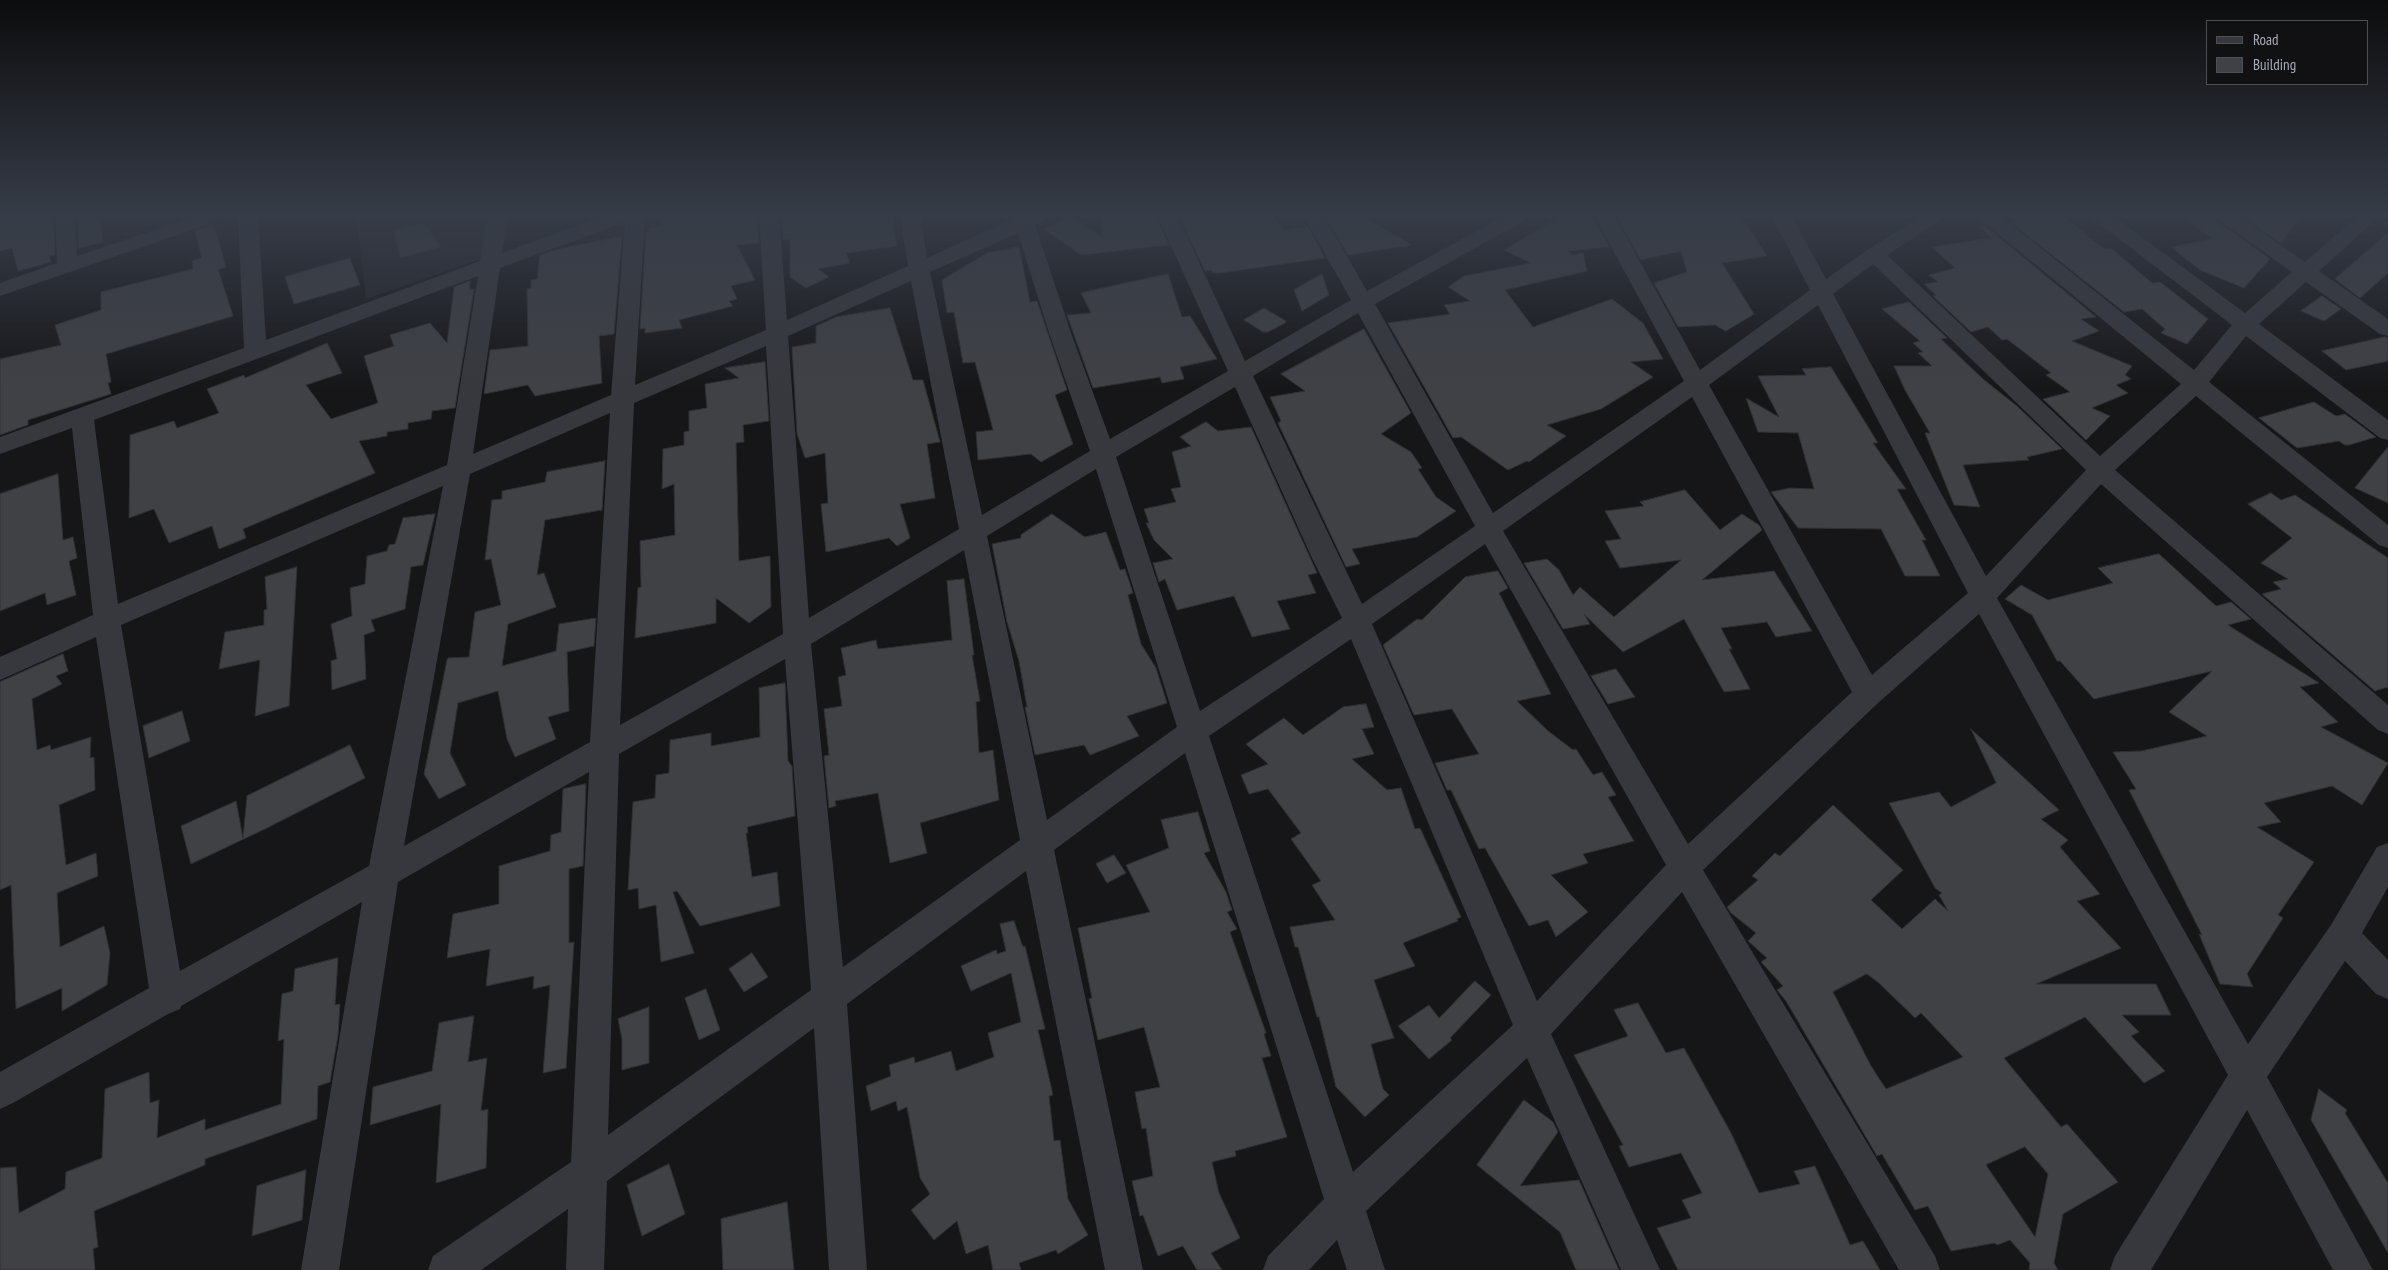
<!DOCTYPE html>
<html>
<head>
<meta charset="utf-8">
<style>
	body { margin:0 }
	#map { position:relative; width:2388px; height:1270px; overflow:hidden; background:#161618; font-family:"PT Sans Narrow",sans-serif }
	canvas { display:block }
	.legend { position:absolute; left:2206px; top:20px; width:162px; height:65px; box-sizing:border-box; background:#111113; border:1px solid #4d4f55; margin:0; padding:6px 9px; list-style:none; font-size:15px; color:#a8adb8 }
	.legend li { display:flex; align-items:center; gap:10px; height:25px }
	.legend b { width:25px; border:1px solid #4d4f55 }
</style>
</head>
<body>
<div id="map">
<canvas width="2388" height="1270"></canvas>
<ul class="legend">
<li><b style="height:6px;background:#37383d"></b>Road</li>
<li><b style="height:14px;background:#404145"></b>Building</li>
</ul>
</div>
<script>
const ctx = document.querySelector('canvas').getContext('2d');
ctx.lineJoin = 'round';
function fill(path, color) { ctx.fillStyle = color; ctx.fill(path, 'evenodd'); }
function stroke(path, color, width, dash) { ctx.strokeStyle = color; ctx.lineWidth = width; ctx.lineCap = dash ? 'butt' : 'round'; ctx.setLineDash(dash || []); ctx.stroke(path); }
fill(new Path2D(`
	M356 215H491L487 257 366 299Z`), '#222225');
const building = new Path2D(`
	M0 215H53L55 255 49 256 51 262 18 271 12 248 0 251Z
	M77 215H100L103 242 79 248Z
	M681 215H757L759 243 737 245 755 280 731 286 737 299 729 301 733 306 679 320 682 328 645 333V328L640 329 646 232H649V228L661 226 660 218Z
	M781 215H892L897 246 846 253 850 263 818 269 829 277 806 288 790 277V239L783 240Z
	M1101 215H1155L1169 245 1081 255 1043 229 1071 216 1102 237Z
	M1179 215H1272L1284 230 1308 227 1325 258 1220 273H1213L1211 270 1205 271Z
	M1342 215H1360L1412 245 1348 255 1326 217Z
	M1564 215H1592L1609 247 1568 251 1573 255 1583 253 1587 271 1505 290 1533 327 1612 299 1643 323 1663 359 1631 362 1653 377 1601 409 1547 425 1566 436 1529 462 1527 461 1508 470 1461 437 1453 438 1388 323 1450 314 1444 305 1470 301 1448 287 1464 276 1531 263 1504 250Z
	M1616 215H1738L1747 225 1767 256 1722 263 1754 314 1726 331 1715 325 1678 327 1654 283 1687 272 1681 251 1641 260Z
	M2007 215H2062L2104 249 2111 248 2152 283 2160 282 2208 319 2187 344 2161 333 2165 329 2142 309 2124 312 2012 223 2018 222Z
	M2180 215H2212L2216 221 2270 259 2244 288 2200 270 2171 247 2212 239Z
	M2240 215H2301L2281 243Z
	M424 223 441 247 400 258 394 230Z
	M214 224 226 267 218 269 233 316 106 354 111 382 108 383 111 394 28 420V425L0 435V359L61 345 55 325 101 310V292L193 269 192 261 202 258 195 231Z
	M1979 226H1985L2096 317 2081 319 2099 331 2072 341 2132 366 2125 375 2131 379 2116 385 2128 393 2092 408 2110 416 2086 440 2043 399 2070 392 2046 375 2051 373 2007 339 2002 340 1988 327 1971 332 1933 296 1936 295 1924 284 1938 282 1929 275 1955 268 1932 247 1991 238Z
	M2388 233V273L2360 298 2335 279Z
	M622 236 614 334 599 336 602 383 535 396 528 385 484 394 490 350 528 346 527 289 531 288V280L537 279 540 255 555 250Z
	M1019 247 1030 302 1037 301 1067 390 1055 395 1073 444 1041 462 1031 454 978 460 976 432 993 430 975 362 963 363 954 312 947 313 942 280 987 253Z
	M350 258 360 285 294 304 285 277Z
	M1168 274 1182 317 1190 316 1217 359 1180 367 1184 379 1162 383 1160 377 1093 388 1067 315 1091 313 1081 293Z
	M1322 274 1329 295 1302 311 1294 290Z
	M470 281V290L474 289 455 408 432 411 431 419 408 423V429L387 432V436L359 441 375 473 243 529 246 538 219 549 212 526 169 543 154 509 129 518 130 435 174 421 177 428 219 413 207 389 244 375 245 378 327 343 342 373 306 385 331 419 378 403 364 356 394 346 390 335 430 323 447 343 454 287Z
	M2322 296 2341 309 2324 321 2301 311Z
	M1909 302 1947 338 1941 339 1983 379 2017 406 2062 449 2027 457 2029 460 1963 465 1980 507 1954 505 1925 433H1930L1905 390 1894 366H1932L1918 353 1923 352 1913 343 1920 341 1882 309Z
	M890 308 913 380H923L940 442 927 444 935 498 900 504 910 538 897 546 889 538 826 552 821 504 828 503 825 453 805 458 797 434 792 347 816 343V326L836 317Z
	M1264 308 1286 321 1285 323 1268 332H1263L1244 320Z
	M1364 329 1411 413 1381 434 1411 452 1422 468 1418 469 1436 497 1456 511 1417 537 1352 549 1360 564 1346 567 1278 423 1281 421 1270 397 1305 391 1281 374Z
	M2385 337 2388 338V361L2346 370 2322 351Z
	M765 362 769 421 743 425 744 442 736 443 739 561 770 556 771 607 749 623 716 598V623L635 638 638 588 641 587 640 541 675 535 674 484 662 489 663 449 684 445V432L689 431V411L707 408 705 384 739 378 725 368Z
	M1831 367 1878 443H1873L1906 489H1897L1926 540H1922L1940 576H1905L1881 529 1798 528 1771 492 1790 488 1814 489 1798 433 1758 432 1746 398 1779 417 1758 376 1806 375 1802 369Z
	M2314 402 2336 416 2345 414 2376 437 2349 445H2345L2339 441 2297 448 2259 418Z
	M1206 422 1218 431 1251 427 1317 573 1308 575 1316 593 1277 601 1290 629 1252 637 1234 596 1177 610 1165 579 1159 582 1153 563 1173 559 1154 540 1146 523H1149L1144 509 1176 502 1171 489 1181 487 1172 452 1191 446 1180 437Z
	M2388 447V503L2355 488Z
	M605 461 602 510 545 520 537 575 544 573 556 607 508 624 502 666 556 651 559 624 596 618 594 646 567 652 569 711 548 717 556 739 515 757 507 739 498 691 458 703 450 753 466 785 439 799 424 774 447 660 448 658 469 657 475 612 501 605 491 559 485 560 492 500 502 499V491L545 482 547 472Z
	M58 474 63 540 73 537 77 558 69 561 76 595 47 605 45 593 0 611V494Z
	M1685 490 1720 530 1742 514 1759 525 1762 530 1702 580 1774 571 1812 631 1776 637 1767 622 1721 628 1732 649H1729L1750 689 1724 692 1684 619 1623 652 1584 614 1590 624 1563 629 1524 563 1547 559 1559 570 1573 595 1580 587 1614 617 1681 560 1620 568 1605 541 1621 539 1605 511 1644 506 1640 502Z
	M2271 493 2281 500 2295 495 2388 558V687L2375 691 2262 594 2281 589 2273 582 2288 579 2261 563 2292 538 2248 504Z
	M435 514 423 565 411 567 405 609 371 620 375 631 364 635 366 679 332 690 331 661 337 659 331 624 352 616 350 588 365 584 367 556 387 551 389 545 395 544 403 518Z
	M1052 514 1085 537 1106 532 1120 570 1125 569 1133 593 1128 595 1141 644 1156 668 1167 703 1127 716 1139 736 1090 755 1084 745 1035 755 1025 707H1027L1019 661 1007 622 992 544 1021 538V535Z
	M2159 554 2216 606 2231 602 2251 619 2228 625 2319 683 2300 687 2338 722 2321 727 2388 763 2362 805 2332 786 2264 803 2281 822 2257 827 2314 862 2278 915 2283 918 2247 974 2253 987 2220 984 2199 934 2202 935 2129 790 2136 789 2113 752 2141 751 2207 736 2169 712 2212 671 2094 699 2060 661H2057L2032 615 2005 599 2021 585 2048 600 2113 583 2098 568Z
	M297 567 289 706 255 716 260 660 219 669 225 632 264 625V610L267 609 265 577Z
	M1498 571 1508 588 1499 593 1551 694 1517 701 1547 730 1573 750 1576 749 1593 775 1602 772 1616 795 1608 797 1634 841 1583 854 1588 863 1551 875 1588 912 1556 937 1548 920 1529 926 1485 848 1479 849 1451 790H1447L1435 763 1479 754 1452 709 1414 715 1383 645 1417 619 1422 620 1465 577Z
	M964 579 974 655H972L980 701 976 702 979 753 993 750 999 800 920 823 927 853 890 863 878 793 835 801 836 806 829 808 824 756 829 755 824 709 842 706 838 677 846 675 841 648 876 640 878 649 952 640 947 581Z
	M63 654 68 671 56 676 62 684 32 699 37 750 50 745 51 750 91 737 90 758 94 757 95 790 59 805 66 865 96 853 98 876 57 893 60 947 104 926 110 953 107 985 62 1011V988L16 1009 11 885 0 890V682Z
	M1616 669 1635 697 1608 704 1591 676Z
	M785 683 788 761 792 766 795 816 747 827 748 833H746L752 877 777 872 780 906 700 926 677 891 673 892 694 953 661 962 656 905 639 909 638 888 628 890 633 802 655 798 656 775 669 773 670 740 711 733V746L760 737 759 688Z
	M1366 704 1374 727 1362 729 1374 754 1352 759 1387 790 1401 788 1415 829 1420 828 1461 917 1457 919 1458 921 1403 943 1415 966 1374 980 1394 1038 1371 1044 1383 1089 1389 1095 1365 1117 1336 1087 1319 1017H1317L1298 947H1295L1290 927 1335 920 1312 885 1321 881 1291 839 1301 833 1268 789 1249 794 1241 775 1268 764 1246 744 1284 718 1303 735 1343 707Z
	M182 711 190 741 149 758 143 726Z
	M1971 729 2059 810 2041 819 2068 840 2060 847 2100 894 2077 901 2121 948 2036 984H2156L2171 1015H2122L2139 1032 2131 1036 2165 1071 2144 1083 2085 1017 2004 1058 2061 1127 2067 1124 2118 1182 2063 1214 2054 1263 2058 1270H2029L2030 1263 2010 1240 1997 1245 1995 1243 1951 1251 1928 1206 1915 1210 1882 1154 1877 1156 1786 1001 1777 990 1783 986 1761 962 1767 958 1748 941 1756 933 1731 913 1727 907 1758 880 1752 876 1775 853 1780 856 1833 805 1903 870 1871 900 1902 929 1935 899 1948 911 1939 895 1942 893 1935 888 1889 803 1939 792 1951 807 1996 783ZM1867 974 1879 983 1915 1018 1921 1013 1963 1057 1886 1089 1871 1066 1833 992ZM2025 1147 2048 1174 2035 1237 1986 1165Z
	M350 745 365 778 267 828 191 864 181 826 236 801 243 838 247 796Z
	M586 784 583 866 569 869V943L574 942 566 1068 543 1073 550 985 533 989 534 976 486 986 490 949 447 958 453 914 499 904V866L550 851 551 835 561 832 563 789Z
	M1198 812 1210 851 1204 853 1226 892 1232 910 1227 912 1237 929 1230 932 1266 1033 1264 1034 1271 1056 1262 1058 1287 1137 1235 1151 1236 1156 1212 1162 1219 1193 1240 1238 1211 1253 1222 1270H1197L1183 1246 1158 1256 1143 1215 1140 1216 1132 1181 1153 1176 1146 1128 1142 1129 1135 1092 1160 1087 1144 1027 1098 1040 1089 999 1092 998 1078 928 1150 912 1126 865 1169 848 1161 820Z
	M1114 855 1126 873 1107 883 1096 864Z
	M1014 921 1023 947 1025 946 1045 1029 1038 1030 1053 1095 1049 1096 1054 1141 1060 1140 1068 1199 1088 1235 1058 1254 1056 1250 1019 1263 1021 1270H993L988 1245 966 1254 957 1221 934 1240 911 1210 930 1194 920 1178 907 1107 898 1111 896 1101 871 1111 866 1086 891 1076 889 1065 914 1057 915 1063 951 1051 956 1071 994 1057 988 1033 1021 1022 1011 973 971 991 961 966 996 950 997 954 1006 951 1000 924Z
	M752 953 768 977 744 992 729 969Z
	M338 958 335 1005 340 1004 338 1035 330 1082 318 1086 317 1119 205 1159V1165L94 1211 98 1247 93 1249 95 1270H0V1168L16 1167 19 1213 65 1189 66 1172 102 1158 105 1089 149 1072 150 1103 159 1100 157 1138 205 1119V1130L281 1104 284 1039 278 1041 282 994 293 991 295 969Z
	M1475 981 1491 995 1450 1038 1452 1040 1429 1059 1398 1026 1429 1005 1439 1018Z
	M706 989 720 1030 699 1040 685 998Z
	M1638 1003 1666 1053 1684 1048 1731 1133 1759 1193 1800 1184 1794 1171 1815 1166 1850 1245 1863 1241 1880 1270H1678L1657 1228 1691 1218 1682 1200 1702 1193 1681 1153 1629 1167 1619 1146 1623 1145 1574 1055 1628 1036 1614 1010Z
	M649 1007V1063L622 1070V1039L618 1019Z
	M474 1016 468 1062 487 1058 481 1111 488 1109 486 1168 436 1183 441 1104 370 1125 373 1087 432 1071 439 1023Z
	M2319 1089 2347 1110 2345 1113 2388 1183V1253L2311 1120Z
	M1524 1100 1553 1122 1558 1132 1520 1186 1579 1180 1619 1270H1576L1560 1232 1477 1165Z
	M669 1164 685 1214 642 1236 627 1185Z
	M306 1170 302 1220 252 1236 257 1186Z
	M787 1202 794 1270H723L721 1219Z`);
fill(building, '#404145');
stroke(building, '#303034', 1);
fill(new Path2D(`
	M55 215H75L77 256 199 215H227L224 219 0 296V283L57 263Z
	M238 215H258L266 340 480 261 488 215H508L502 253 606 215H645L635 385 766 330 759 215H779L787 320 908 266 900 215H920L927 258 1013 219 1012 215H1050L1047 219 1035 225 1071 333 1110 439 1228 371 1157 215H1177L1245 361 1351 300 1303 215H1323L1367 291 1506 215H1530L1527 219 1375 304 1493 513 1684 381 1594 215H1614L1700 370 1810 290 1771 215H1791L1826 279 1867 250 1923 215H1946L1943 219 1887 255 2100 456 2181 384 1980 219 1977 215H1999L2194 370 2232 325 2093 219 2090 215H2112L2245 313 2292 272 2217 219 2214 215H2237L2305 262 2359 215H2381L2319 271 2388 319V336L2380 334 2306 282 2259 324 2388 420V440L2380 438 2246 336 2209 382 2388 525V548L2379 545 2196 396 2115 470 2388 705V734L2378 730 2101 484 1997 598 2248 1044 2331 925 2377 847 2388 843V887L2362 933 2388 960V999L2376 994 2345 961 2267 1077 2373 1270H2333L2247 1110 2151 1270H2110L2115 1256 2228 1075 1979 614 1878 703 1703 870 1935 1256 1940 1270H1899L1682 892 1551 1034 1660 1270H1621L1527 1058 1366 1211 1385 1270H1347L1337 1240 1309 1270H1263L1268 1256 1324 1199 1185 753 1054 850 1143 1270H1105L1026 871 847 1004 867 1270H829L814 1028 607 1181 604 1270H566L568 1209 481 1270H428L433 1256 571 1162 589 772 398 882 339 1270H301L362 902 181 1006 180 1009 168 1014 13 1103 0 1109V1072L149 988 96 637 0 680V657L93 615 72 428 0 454V437L244 348ZM625 222 611 395 473 454 500 268ZM1018 233 1049 333 1090 451 982 515 930 272ZM1873 264 2086 470 1986 576 1833 294ZM478 276 447 465 118 604 94 420ZM911 281 959 529 809 618 788 336ZM1818 305 1968 593 1872 675 1709 385ZM1358 313 1475 526 1362 604 1253 376ZM766 346 783 634 620 725 634 403ZM1235 387 1311 556 1342 618 1200 711 1116 457ZM1692 397 1852 692 1688 844 1503 531ZM610 413 590 742 404 846 470 474ZM1096 469 1177 727 1047 820 987 536ZM443 486 369 866 180 971 121 625ZM1485 544 1666 865 1537 1001 1372 624ZM964 550 1020 840 843 967 811 644ZM1351 639 1513 1025 1353 1172 1209 736ZM785 659 811 990 608 1135 619 754Z`), '#37383d');
const sky = ctx.createLinearGradient(0, 0, 0, 392);
sky.addColorStop(0, '#0c0c0d');
sky.addColorStop(0.55, '#363c48');
sky.addColorStop(1, '#363c4800');
ctx.fillStyle = sky;
ctx.fillRect(0, 0, 2388, 392);
</script>
</body>
</html>
